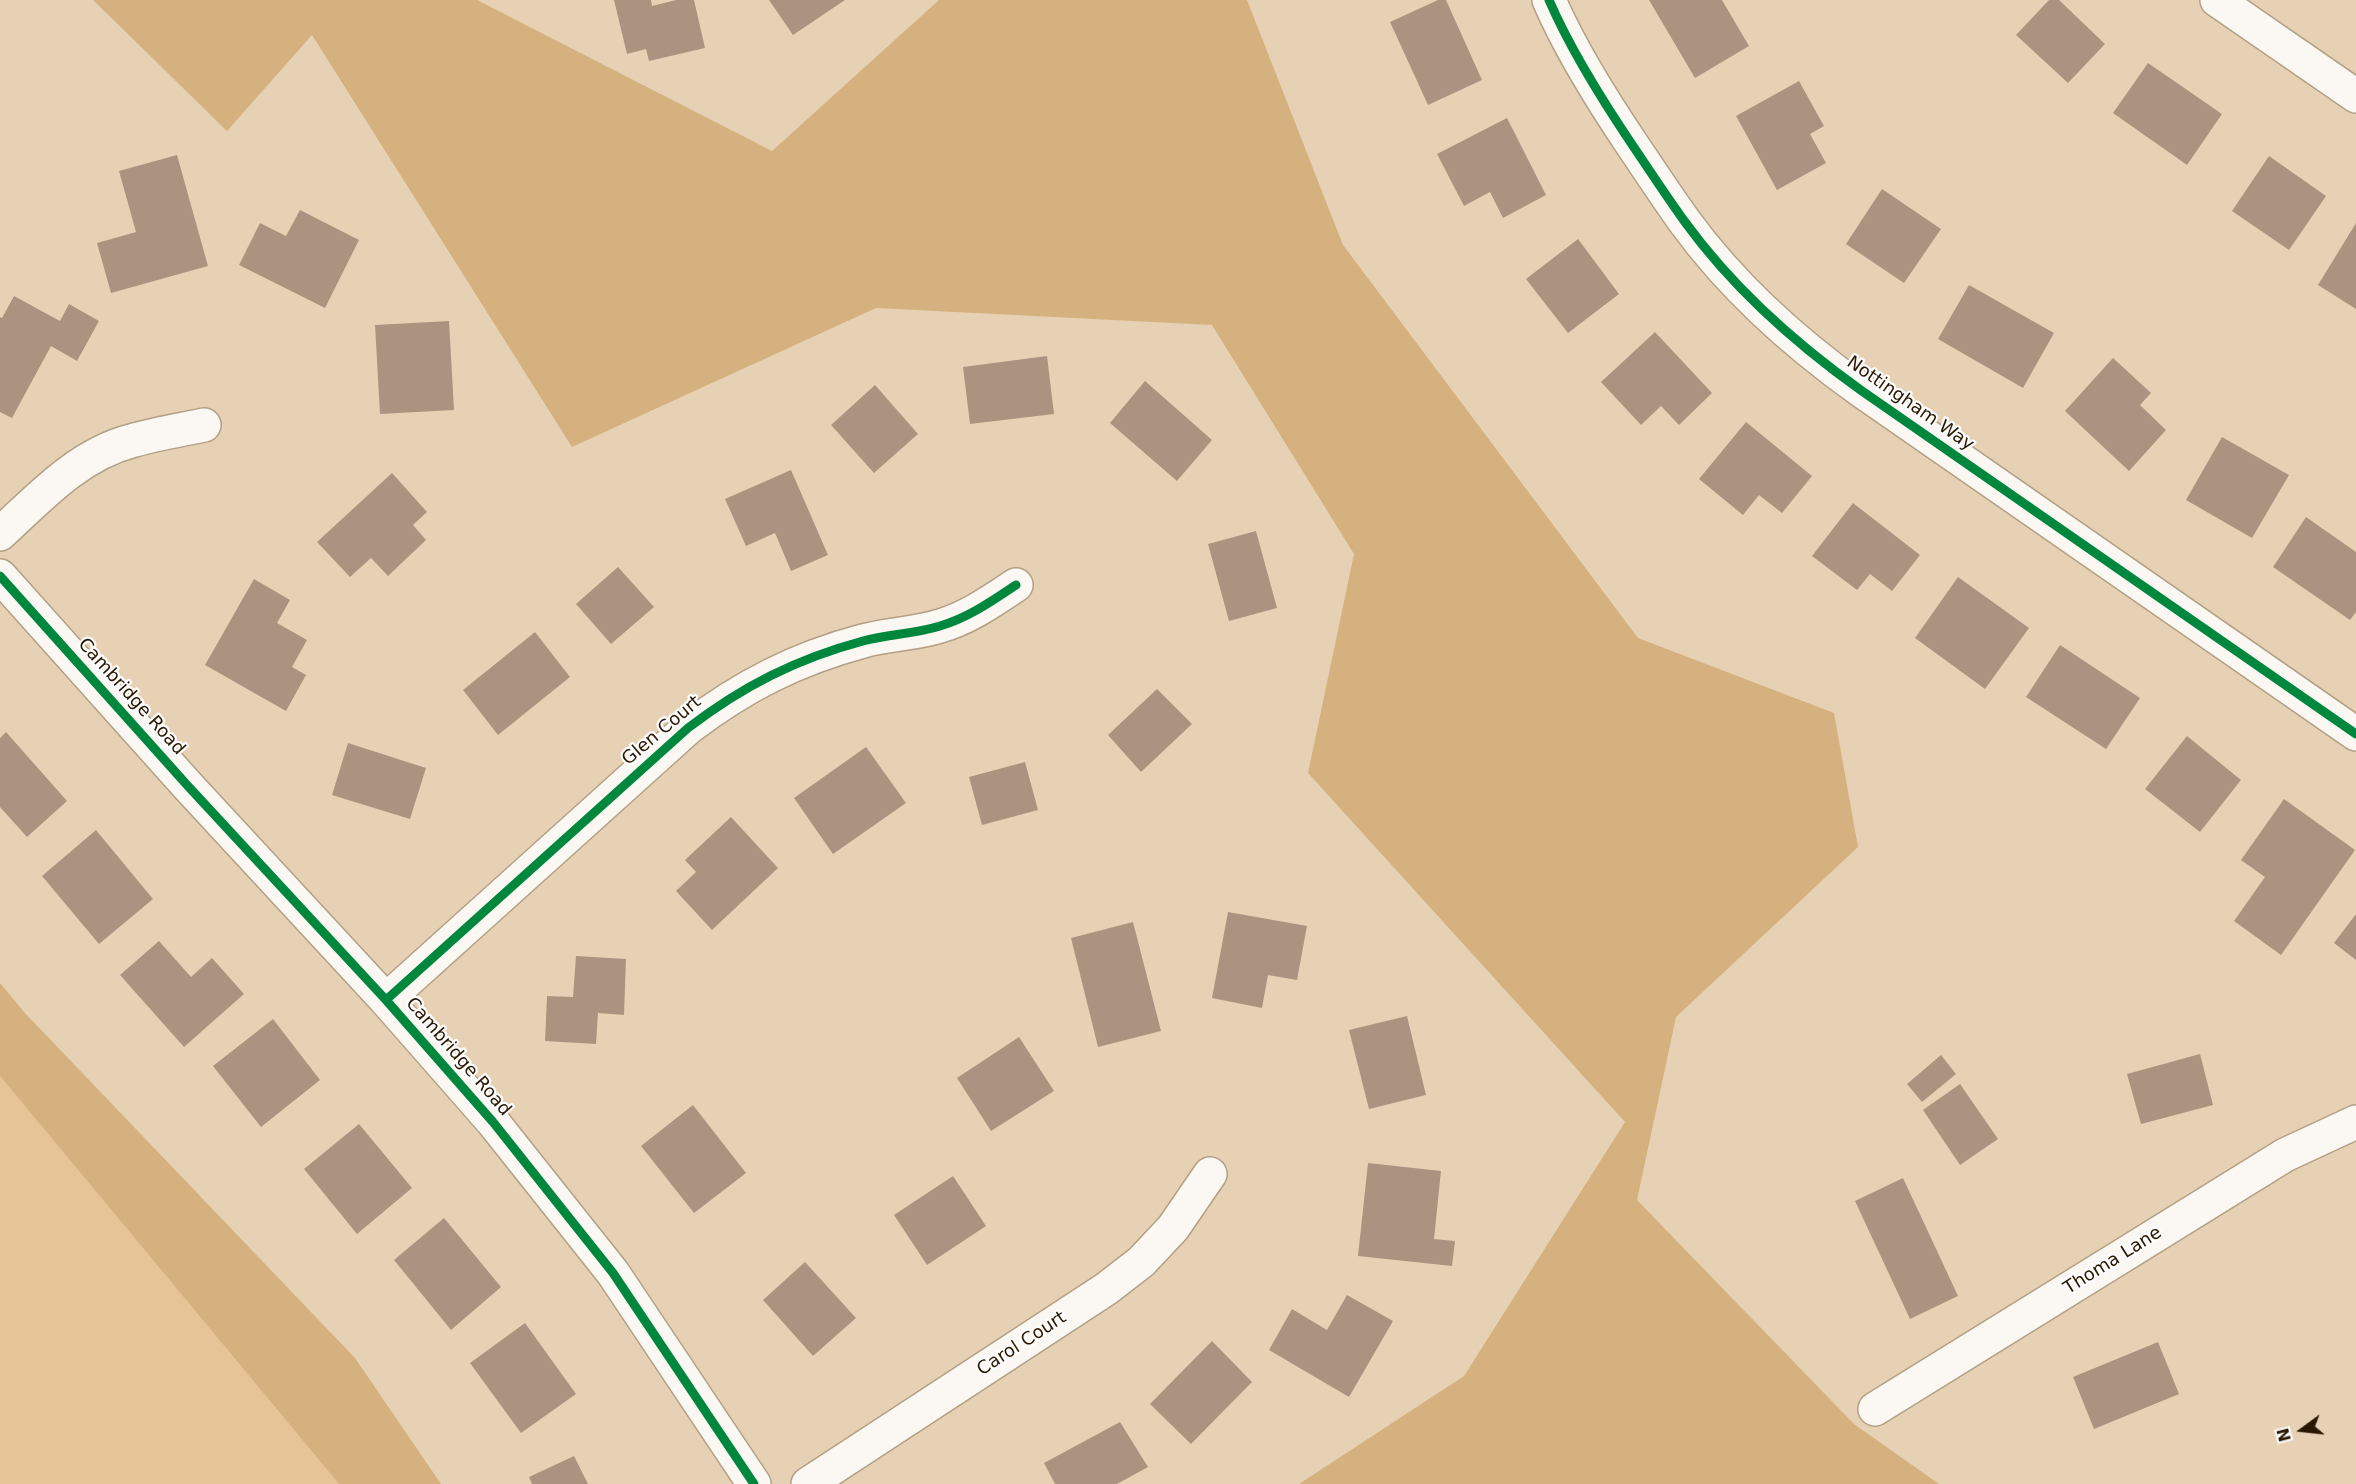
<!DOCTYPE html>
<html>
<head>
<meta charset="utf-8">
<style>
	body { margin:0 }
	#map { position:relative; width:2356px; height:1484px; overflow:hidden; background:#e7d1b4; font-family:"DejaVu Sans",sans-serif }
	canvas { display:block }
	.north { position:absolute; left:2272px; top:1400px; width:60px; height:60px; -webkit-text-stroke:4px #fdfdfd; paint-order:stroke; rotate:255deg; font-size:16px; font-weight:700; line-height:24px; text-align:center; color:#291700 }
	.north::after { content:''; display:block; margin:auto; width:21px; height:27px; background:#291700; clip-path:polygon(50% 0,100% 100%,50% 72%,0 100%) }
</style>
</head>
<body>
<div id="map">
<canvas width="2356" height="1484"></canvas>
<div class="north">N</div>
</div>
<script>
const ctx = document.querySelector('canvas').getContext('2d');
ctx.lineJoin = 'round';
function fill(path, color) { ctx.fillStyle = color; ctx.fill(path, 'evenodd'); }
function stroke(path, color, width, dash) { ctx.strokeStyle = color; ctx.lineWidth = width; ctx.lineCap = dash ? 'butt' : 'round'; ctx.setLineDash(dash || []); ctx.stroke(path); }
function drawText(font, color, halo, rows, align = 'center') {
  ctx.font = font + ' "DejaVu Sans",sans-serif'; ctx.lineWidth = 4.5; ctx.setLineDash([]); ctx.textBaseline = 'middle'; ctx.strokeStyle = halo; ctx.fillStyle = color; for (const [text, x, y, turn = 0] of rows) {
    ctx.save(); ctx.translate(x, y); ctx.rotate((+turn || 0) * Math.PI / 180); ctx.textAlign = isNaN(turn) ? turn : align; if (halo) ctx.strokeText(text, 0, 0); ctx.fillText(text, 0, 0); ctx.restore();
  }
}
fill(new Path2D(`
	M0 1076 339 1484H0Z`), '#e6c496');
fill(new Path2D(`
	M93 0H477L772 151 939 0H1247L1343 245 1638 638 1834 713 1858 847 1676 1017 1637 1200 1854 1424 1939 1484H1299L1464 1376 1625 1122 1308 773 1354 554 1212 325 876 308 572 447 312 35 227 131Z
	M0 983 24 1012 355 1358 441 1484H339L0 1076Z`), '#d5b17f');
fill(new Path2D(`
	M614 0H651L652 6 676 0H694L705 48 649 61 646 49 627 54Z
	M769 0H845L793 35Z
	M1438 0H1446L1482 80 1428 105 1390 22Z
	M1649 0H1722L1749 46 1695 78Z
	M2049 0H2059L2105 44 2068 83 2016 35Z
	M2148 63 2222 114 2187 165 2113 113Z
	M1799 81 1824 126 1810 134 1826 163 1777 190 1736 116Z
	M1507 118 1546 195 1503 218 1490 192 1464 206 1437 154Z
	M177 155 208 266 111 293 97 243 136 232 119 171Z
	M2269 156 2326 196 2289 250 2232 211Z
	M1882 189 1941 229 1904 283 1846 244Z
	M300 210 359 240 325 308 239 265 260 223 286 236Z
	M2356 223V309L2318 285Z
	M1578 239 1619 294 1568 333 1526 279Z
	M1969 285 2054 333 2023 388 1938 339Z
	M14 296 60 321 69 304 99 321 77 361 51 346 12 418 0 412V317L2 318Z
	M449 321 454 410 380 414 375 325Z
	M1655 332 1712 393 1679 425 1661 406 1641 425 1601 382Z
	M1047 356 1054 414 970 424 963 367Z
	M2113 358 2151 393 2140 405 2166 430 2129 471 2065 411Z
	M1145 381 1212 440 1177 481 1110 423Z
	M875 385 918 434 874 473 831 425Z
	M1746 422 1812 476 1782 513 1759 495 1743 515 1699 479Z
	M2222 437 2289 475 2252 538 2186 500Z
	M791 470 828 555 791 571 775 533 746 546 725 499Z
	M392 473 427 512 413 525 426 540 388 576 371 558 350 577 317 542Z
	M1853 503 1920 555 1892 591 1870 574 1857 590 1812 556Z
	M2306 517 2356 552V612L2350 620 2273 567Z
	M1256 531 1277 608 1229 621 1208 544Z
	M618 567 654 607 611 644 576 604Z
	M1958 577 2029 628 1985 689 1915 638Z
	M254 579 290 600 277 623 307 640 292 667 306 675 286 711 205 665Z
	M535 632 570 677 498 735 463 690Z
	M2060 645 2140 698 2106 749 2026 697Z
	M1157 689 1192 724 1141 772 1108 735Z
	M6 732 67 801 27 837 0 807V738Z
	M2187 736 2241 780 2200 832 2145 789Z
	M348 743 426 768 410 819 332 795Z
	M866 747 906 803 833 854 794 798Z
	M1025 762 1038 810 982 825 969 777Z
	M2284 799 2355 850 2281 955 2234 921 2265 877 2241 860Z
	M731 817 778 868 712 930 676 891 696 872 685 860Z
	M96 830 153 899 99 944 42 876Z
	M1228 912 1307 926 1297 980 1268 975 1262 1008 1212 998Z
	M2356 914V960L2334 943Z
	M1133 922 1161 1031 1098 1047 1071 938Z
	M159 941 191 977 212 958 244 994 184 1047 120 975Z
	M576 956 626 959 624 1015 598 1013 596 1044 545 1041 547 996 573 997Z
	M1407 1016 1426 1095 1369 1109 1349 1030Z
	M273 1019 320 1080 261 1127 213 1066Z
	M1019 1037 1054 1091 991 1131 957 1078Z
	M2200 1054 2213 1105 2141 1124 2127 1074Z
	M1941 1055 1956 1074 1922 1102 1907 1084Z
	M1960 1084 1998 1139 1960 1165 1923 1110Z
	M693 1105 746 1173 694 1213 641 1146Z
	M359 1124 412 1188 357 1234 304 1169Z
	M1368 1163 1441 1171 1434 1239 1455 1241 1452 1266 1358 1256Z
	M953 1176 986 1226 927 1265 894 1215Z
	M1903 1178 1958 1296 1910 1319 1855 1201Z
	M444 1218 501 1287 451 1330 394 1260Z
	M805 1262 856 1318 813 1356 763 1300Z
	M1347 1295 1393 1321 1349 1397 1269 1350 1292 1309 1327 1330Z
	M525 1323 576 1394 521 1433 470 1363Z
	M1212 1341 1252 1382 1191 1444 1150 1404Z
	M2158 1342 2179 1394 2094 1429 2073 1377Z
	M1120 1422 1148 1467 1117 1484H1055L1044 1463Z
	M574 1456 588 1484H532L529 1477Z`), '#ab947f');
const minor = new Path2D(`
	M1549 0C1571 51 1602 100 1633 146 1650 171 1667 197 1685 222 1733 288 1796 344 1862 391L2356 734
	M2217 0 2356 96
	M0 534C39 498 78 455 131 441 155 434 180 430 204 425
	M0 576 187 785 386 1000 493 1122 613 1273 754 1484
	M386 1000 688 728C743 686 796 659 863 641 888 634 915 634 940 626 968 618 992 601 1016 585
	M1875 1409 2285 1155 2356 1122
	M808 1484 1106 1289 1141 1262 1173 1228 1210 1174`);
stroke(minor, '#b2a085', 36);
stroke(minor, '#fbf8f4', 33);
stroke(new Path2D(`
	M1549 0C1571 51 1602 100 1633 146 1650 171 1667 197 1685 222 1733 288 1796 344 1862 391L2356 734
	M0 576 187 785 386 1000 493 1122 613 1273 754 1484
	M386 1000 688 728C743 686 796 659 863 641 888 634 915 634 940 626 968 618 992 601 1016 585`), '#00873e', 9);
drawText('18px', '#291700', '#fdfdfd', [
	["Nottingham Way",1910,404,35],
	["Cambridge Road",131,697,48],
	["Glen Court",662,731,-40],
	["Cambridge Road",458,1057,49],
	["Thoma Lane",2113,1261,-32],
	["Carol Court",1022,1344,-33]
]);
</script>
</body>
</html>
